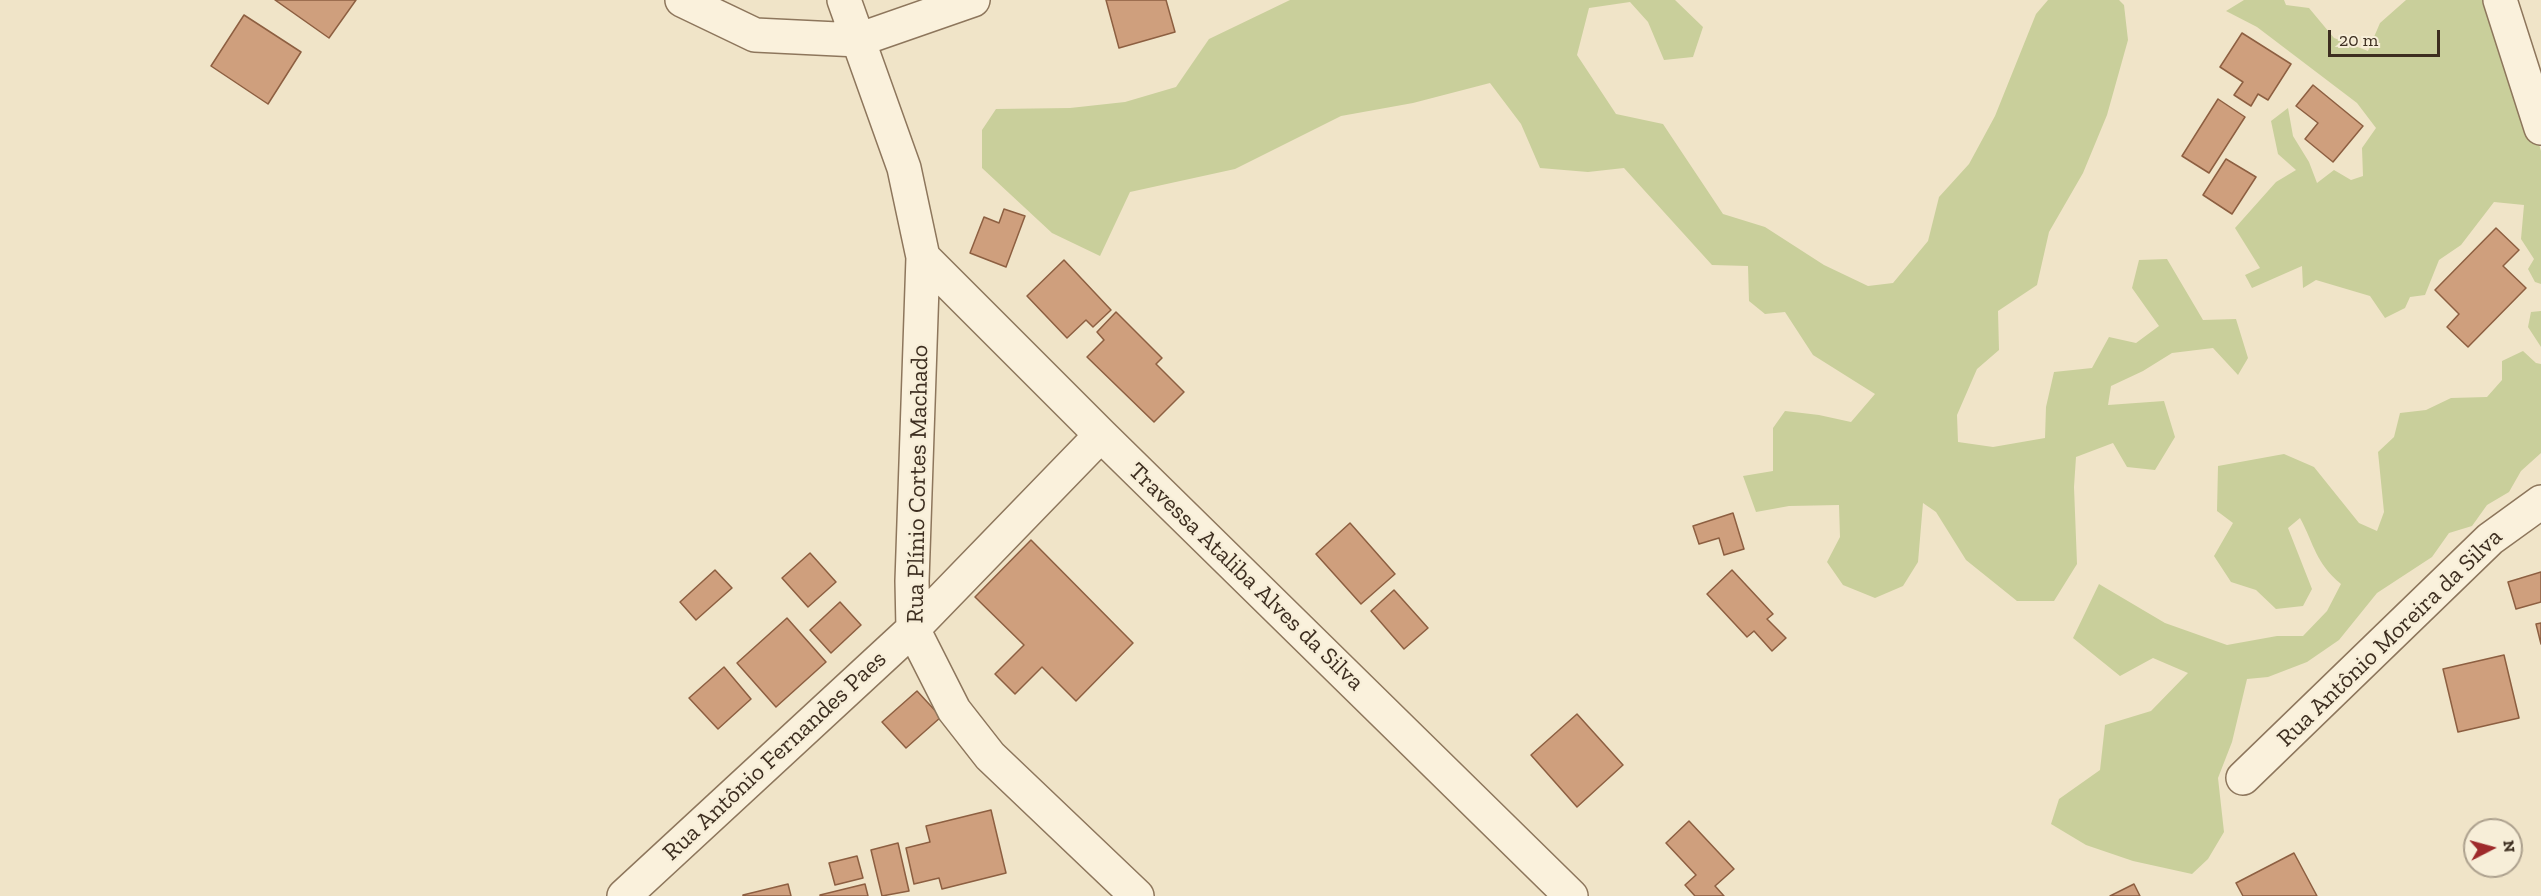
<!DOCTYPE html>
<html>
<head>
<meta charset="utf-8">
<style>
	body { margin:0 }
	#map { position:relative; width:2541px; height:896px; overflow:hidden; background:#f0e4c8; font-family:"Zilla Slab",serif }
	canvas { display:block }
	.north { position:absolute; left:2463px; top:818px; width:60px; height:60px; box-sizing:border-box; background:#f7eed8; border:2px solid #ada18e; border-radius:50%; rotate:84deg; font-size:16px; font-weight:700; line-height:24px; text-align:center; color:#3d2e20 }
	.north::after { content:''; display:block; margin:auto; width:21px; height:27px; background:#9e2a2b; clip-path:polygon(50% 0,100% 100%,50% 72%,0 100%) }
	.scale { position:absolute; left:2328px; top:30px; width:112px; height:27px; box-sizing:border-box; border:3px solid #3d2e20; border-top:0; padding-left:8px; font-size:18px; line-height:21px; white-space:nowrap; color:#3d2e20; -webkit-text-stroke:4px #f7eed8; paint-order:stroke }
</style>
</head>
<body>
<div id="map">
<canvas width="2541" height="896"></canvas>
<div class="north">N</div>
<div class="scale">20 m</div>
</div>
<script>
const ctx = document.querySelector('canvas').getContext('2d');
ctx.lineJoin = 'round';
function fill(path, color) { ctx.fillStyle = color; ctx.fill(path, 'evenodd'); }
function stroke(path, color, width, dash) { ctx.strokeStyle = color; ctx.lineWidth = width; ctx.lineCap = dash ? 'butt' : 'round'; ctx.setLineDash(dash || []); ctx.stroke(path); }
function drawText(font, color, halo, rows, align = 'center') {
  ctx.font = font + ' "Zilla Slab",serif'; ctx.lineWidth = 4.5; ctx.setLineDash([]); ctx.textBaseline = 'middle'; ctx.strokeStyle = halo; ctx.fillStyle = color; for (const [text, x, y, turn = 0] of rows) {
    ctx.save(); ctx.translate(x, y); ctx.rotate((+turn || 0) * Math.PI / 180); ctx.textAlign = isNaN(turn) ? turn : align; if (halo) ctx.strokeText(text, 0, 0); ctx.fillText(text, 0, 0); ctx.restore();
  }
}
fill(new Path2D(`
	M1290 0H1675L1703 27 1693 57 1664 60 1648 22 1630 2 1589 8 1577 55 1616 114 1663 124 1723 214 1765 227 1824 265 1868 286 1893 283 1928 241 1939 197 1969 164 1995 116 2036 14 2048 0H2119L2124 5 2128 40 2107 115 2083 173 2049 232 2037 285 1998 311 1999 350 1977 369 1957 415 1958 442 1993 447 2045 438 2046 407 2054 372 2092 368 2109 337 2136 343 2159 326 2132 288 2139 260 2167 259 2203 320 2236 319 2248 358 2238 375 2213 348 2172 353 2143 371 2111 386 2108 405 2164 401 2175 437 2155 470 2127 467 2113 443 2076 457 2074 487 2077 564 2054 601H2017L1966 560 1936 512 1923 503 1918 562 1903 586 1875 598 1843 585 1827 562 1840 537 1839 505 1789 506 1756 512 1743 476 1773 471V428L1785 411 1819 415 1851 422 1875 394 1813 355 1785 312 1765 314 1749 301 1748 266 1712 265 1624 168 1588 172 1540 168 1521 124 1490 83 1413 103 1341 116 1235 169 1130 192 1100 256 1052 233 982 168V130L996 109 1070 108 1125 102 1176 87 1209 39Z
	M2244 0H2284L2286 5 2309 8 2334 38 2368 51 2380 23 2406 0H2495L2541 151V284L2535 282 2528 269 2534 259 2521 239 2524 205 2494 202 2461 245 2439 260 2425 295 2410 297 2405 308 2385 318 2370 296 2316 280 2303 288 2302 266 2252 288 2245 275 2260 268 2235 228 2276 182 2296 170 2278 154 2271 121 2288 108 2293 136 2309 162 2317 183 2334 170 2351 180 2363 176 2362 148 2376 128 2357 103 2257 27 2226 11Z
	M2541 311V347L2528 327 2531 312Z
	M2523 351 2536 363 2541 364V453L2521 471 2509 492 2487 505 2472 526 2449 533 2432 557 2377 593 2339 640 2307 662 2268 677 2247 679 2232 742 2218 778 2224 832 2208 859 2192 874 2133 861 2086 845 2051 824 2059 799 2100 770 2105 725 2151 711 2188 673 2153 658 2120 676 2073 638 2099 584 2165 623 2227 645 2277 636H2303L2327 611 2341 584C2315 562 2315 546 2300 518L2288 528 2312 589 2303 606 2276 609 2256 590 2231 582 2214 556 2233 523 2217 511 2218 466 2284 454 2314 467 2359 523 2377 531 2384 512 2378 452 2394 437 2400 413 2426 410 2451 398 2487 397 2502 380V361Z`), '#c9cf9b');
const building = new Path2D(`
	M275 0H356L329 38Z
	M1106 0H1166L1175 32 1119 48Z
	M244 15 301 52 268 104 211 66Z
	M2242 33 2291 64 2268 100 2258 94 2251 106 2234 95 2243 82 2220 67Z
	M2313 85 2363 126 2333 162 2305 139 2318 123 2296 106Z
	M2218 99 2245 117 2209 173 2182 156Z
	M2226 159 2256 177 2232 214 2203 195Z
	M1004 209 1025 216 1006 267 970 253 984 217 999 223Z
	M2496 228 2519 250 2503 266 2526 288 2468 347 2447 327 2459 314 2435 290Z
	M1064 260 1111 310 1093 327 1086 320 1067 338 1027 296Z
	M1116 312 1162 358 1156 364 1184 392 1154 422 1087 357 1104 340 1097 332Z
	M1733 513 1744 549 1724 555 1719 538 1699 544 1693 526Z
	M1350 523 1395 574 1361 604 1316 554Z
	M1031 540 1133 643 1076 701 1042 667 1015 694 995 674 1024 645 975 597Z
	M810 553 836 582 808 607 782 578Z
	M715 570 732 588 696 620 680 602Z
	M1732 570 1773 614 1767 619 1786 638 1772 651 1754 631 1747 637 1707 594Z
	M2541 572V602L2516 609 2508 582Z
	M1394 590 1428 628 1404 649 1371 611Z
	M840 602 861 625 831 653 810 630Z
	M787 618 826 662 776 707 737 663Z
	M2541 623V644L2536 624Z
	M2504 655 2519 718 2458 732 2443 669Z
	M724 667 751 699 718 729 689 698Z
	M917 691 941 717 906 748 882 722Z
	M1577 714 1623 765 1577 807 1531 755Z
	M991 810 1006 873 942 889 939 878 914 884 906 848 930 842 926 826Z
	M1689 821 1734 869 1715 886 1724 896H1695L1685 885 1696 875 1666 843Z
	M898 843 909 891 882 896 871 850Z
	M2294 853 2317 896H2243L2236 883Z
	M857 856 863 878 835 885 829 863Z
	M788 884 791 896H743V895Z
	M865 884 868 896H820V895Z
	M2134 884 2140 896H2110Z`);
fill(building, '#cf9f7d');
stroke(building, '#8d5f41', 1.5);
const minor = new Path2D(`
	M682 0 755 35 858 40 973 0
	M844 0 904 168 923 257 912 581 913 629 954 710 990 756 1137 896
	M2500 0 2541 128
	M923 257 1101 435 1571 896
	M2243 778 2490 539 2541 502
	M624 896 913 629 1101 435`);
stroke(minor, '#8d765c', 36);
stroke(minor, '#faf1dc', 33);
drawText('24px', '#3d2e20', '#f7eed8', [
	["Rua Plínio Cortes Machado",918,484,-89],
	["Travessa Ataliba Alves da Silva",1246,577,44],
	["Rua Antônio Moreira da Silva",2390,638,-44],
	["Rua Antônio Fernandes Paes",775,756,-43]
]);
</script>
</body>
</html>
